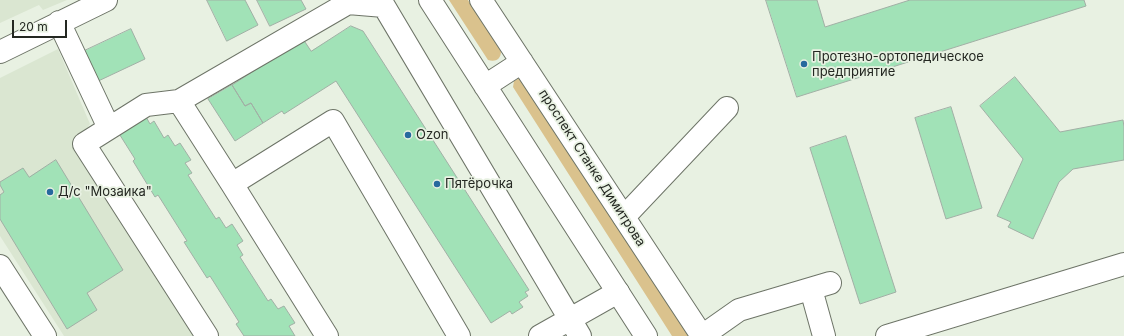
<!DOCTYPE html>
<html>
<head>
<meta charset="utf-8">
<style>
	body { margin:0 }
	#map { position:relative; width:1124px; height:336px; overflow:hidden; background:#e8f1e2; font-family:Inter,sans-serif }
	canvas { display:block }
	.scale { position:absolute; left:12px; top:20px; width:55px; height:18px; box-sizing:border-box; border:2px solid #242822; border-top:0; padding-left:5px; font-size:12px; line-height:14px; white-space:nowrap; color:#242822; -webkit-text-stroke:3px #e8f1e2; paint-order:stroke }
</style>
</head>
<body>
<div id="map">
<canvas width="1124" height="336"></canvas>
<div class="scale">20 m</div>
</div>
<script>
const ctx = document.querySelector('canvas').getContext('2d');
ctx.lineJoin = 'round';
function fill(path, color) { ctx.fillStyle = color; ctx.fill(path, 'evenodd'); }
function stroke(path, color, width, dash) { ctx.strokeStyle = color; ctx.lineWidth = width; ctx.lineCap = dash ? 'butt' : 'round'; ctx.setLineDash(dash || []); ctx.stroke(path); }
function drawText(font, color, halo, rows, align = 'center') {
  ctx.font = font + ' Inter,sans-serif'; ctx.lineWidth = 3.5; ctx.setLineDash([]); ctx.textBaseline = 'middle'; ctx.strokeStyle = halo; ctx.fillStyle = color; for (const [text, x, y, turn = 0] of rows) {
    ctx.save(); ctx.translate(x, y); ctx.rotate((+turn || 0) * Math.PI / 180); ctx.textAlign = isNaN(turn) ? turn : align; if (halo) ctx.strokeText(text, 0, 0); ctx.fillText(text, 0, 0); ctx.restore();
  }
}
fill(new Path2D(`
	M0 0H67L43 10 39 5 0 23Z
	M58 49 90 124 73 148 194 336H64L0 236V78Z`), '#dae6d1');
fill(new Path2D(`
	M449 0H468L501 51C501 60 495 62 488 60Z
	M520 78 691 336H672L513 87 514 81Z`), '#dac28d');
const building = new Path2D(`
	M207 0H245L258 25 227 41Z
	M257 0H301L306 9 270 26Z
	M766 0H817L825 27 910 0H1084L1086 6 797 97Z
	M351 26 363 31 529 290 525 292 528 296 519 302 523 307 512 314 510 311 491 323 336 81 284 114 282 111 263 123 251 103 245 106 232 85 303 39 311 51Z
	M131 29 145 59 94 83 80 53Z
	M1015 77 1060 132 1123 120 1124 127V160L1073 169 1059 182 1033 239 1008 227 1011 222 997 216 1023 159 980 106Z
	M232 85 245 106 251 103 263 123 235 141 208 99Z
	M951 107 982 208 946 219 915 118Z
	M145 115 150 124 154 121 164 138 168 135 175 146 180 143 191 160 185 163 192 173 188 175 216 219 219 217 226 228 232 224 243 241 237 245 243 255 240 257 268 301 271 299 278 309 284 306 295 323 289 326 295 336H244L236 324 239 322 210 276 207 278 184 242 187 241 158 195 155 197 133 161 135 159 118 132Z
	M846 136 896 292 860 304 810 148Z
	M56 160 123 270 87 293 97 310 67 329 0 219V195L4 192 0 185V182L23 168 29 177Z`);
fill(building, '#a1e2b7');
stroke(building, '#a1afa5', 1);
const minor = new Path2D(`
	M59 22 109 128
	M0 52 106 0
	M179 101 232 184 327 336
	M232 184 333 121 459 336
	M624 217 727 108
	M0 266 45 336
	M811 289 824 336
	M207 336 84 144 146 105 179 101 348 3 384 6 580 336
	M540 336 618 292
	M702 336 739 310 830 283
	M887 336 1124 264`);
const major = new Path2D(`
	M430 0 646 336
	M481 0 702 336
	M485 86 522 62`);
stroke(minor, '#6d7467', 24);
stroke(major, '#6d7467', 24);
stroke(minor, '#fff', 22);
stroke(major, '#fff', 22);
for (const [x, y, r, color] of [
	[804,64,4,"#26699e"],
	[408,135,4,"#26699e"],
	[437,184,4,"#26699e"],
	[50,192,4,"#26699e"]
]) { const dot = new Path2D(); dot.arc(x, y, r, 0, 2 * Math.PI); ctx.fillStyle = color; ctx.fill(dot); stroke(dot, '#e8f1e2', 1.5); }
drawText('13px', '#242822', '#e8f1e2', [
	["Протезно-ортопедическое",812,57],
	["предприятие",812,72],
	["Ozon",416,135],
	["Пятёрочка",445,184],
	["Д/с \"Мозаика\"",58,192]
], 'left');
drawText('13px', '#242822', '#e8f1e2', [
	["проспект Станке Димитрова",592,168,57]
]);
</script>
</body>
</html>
